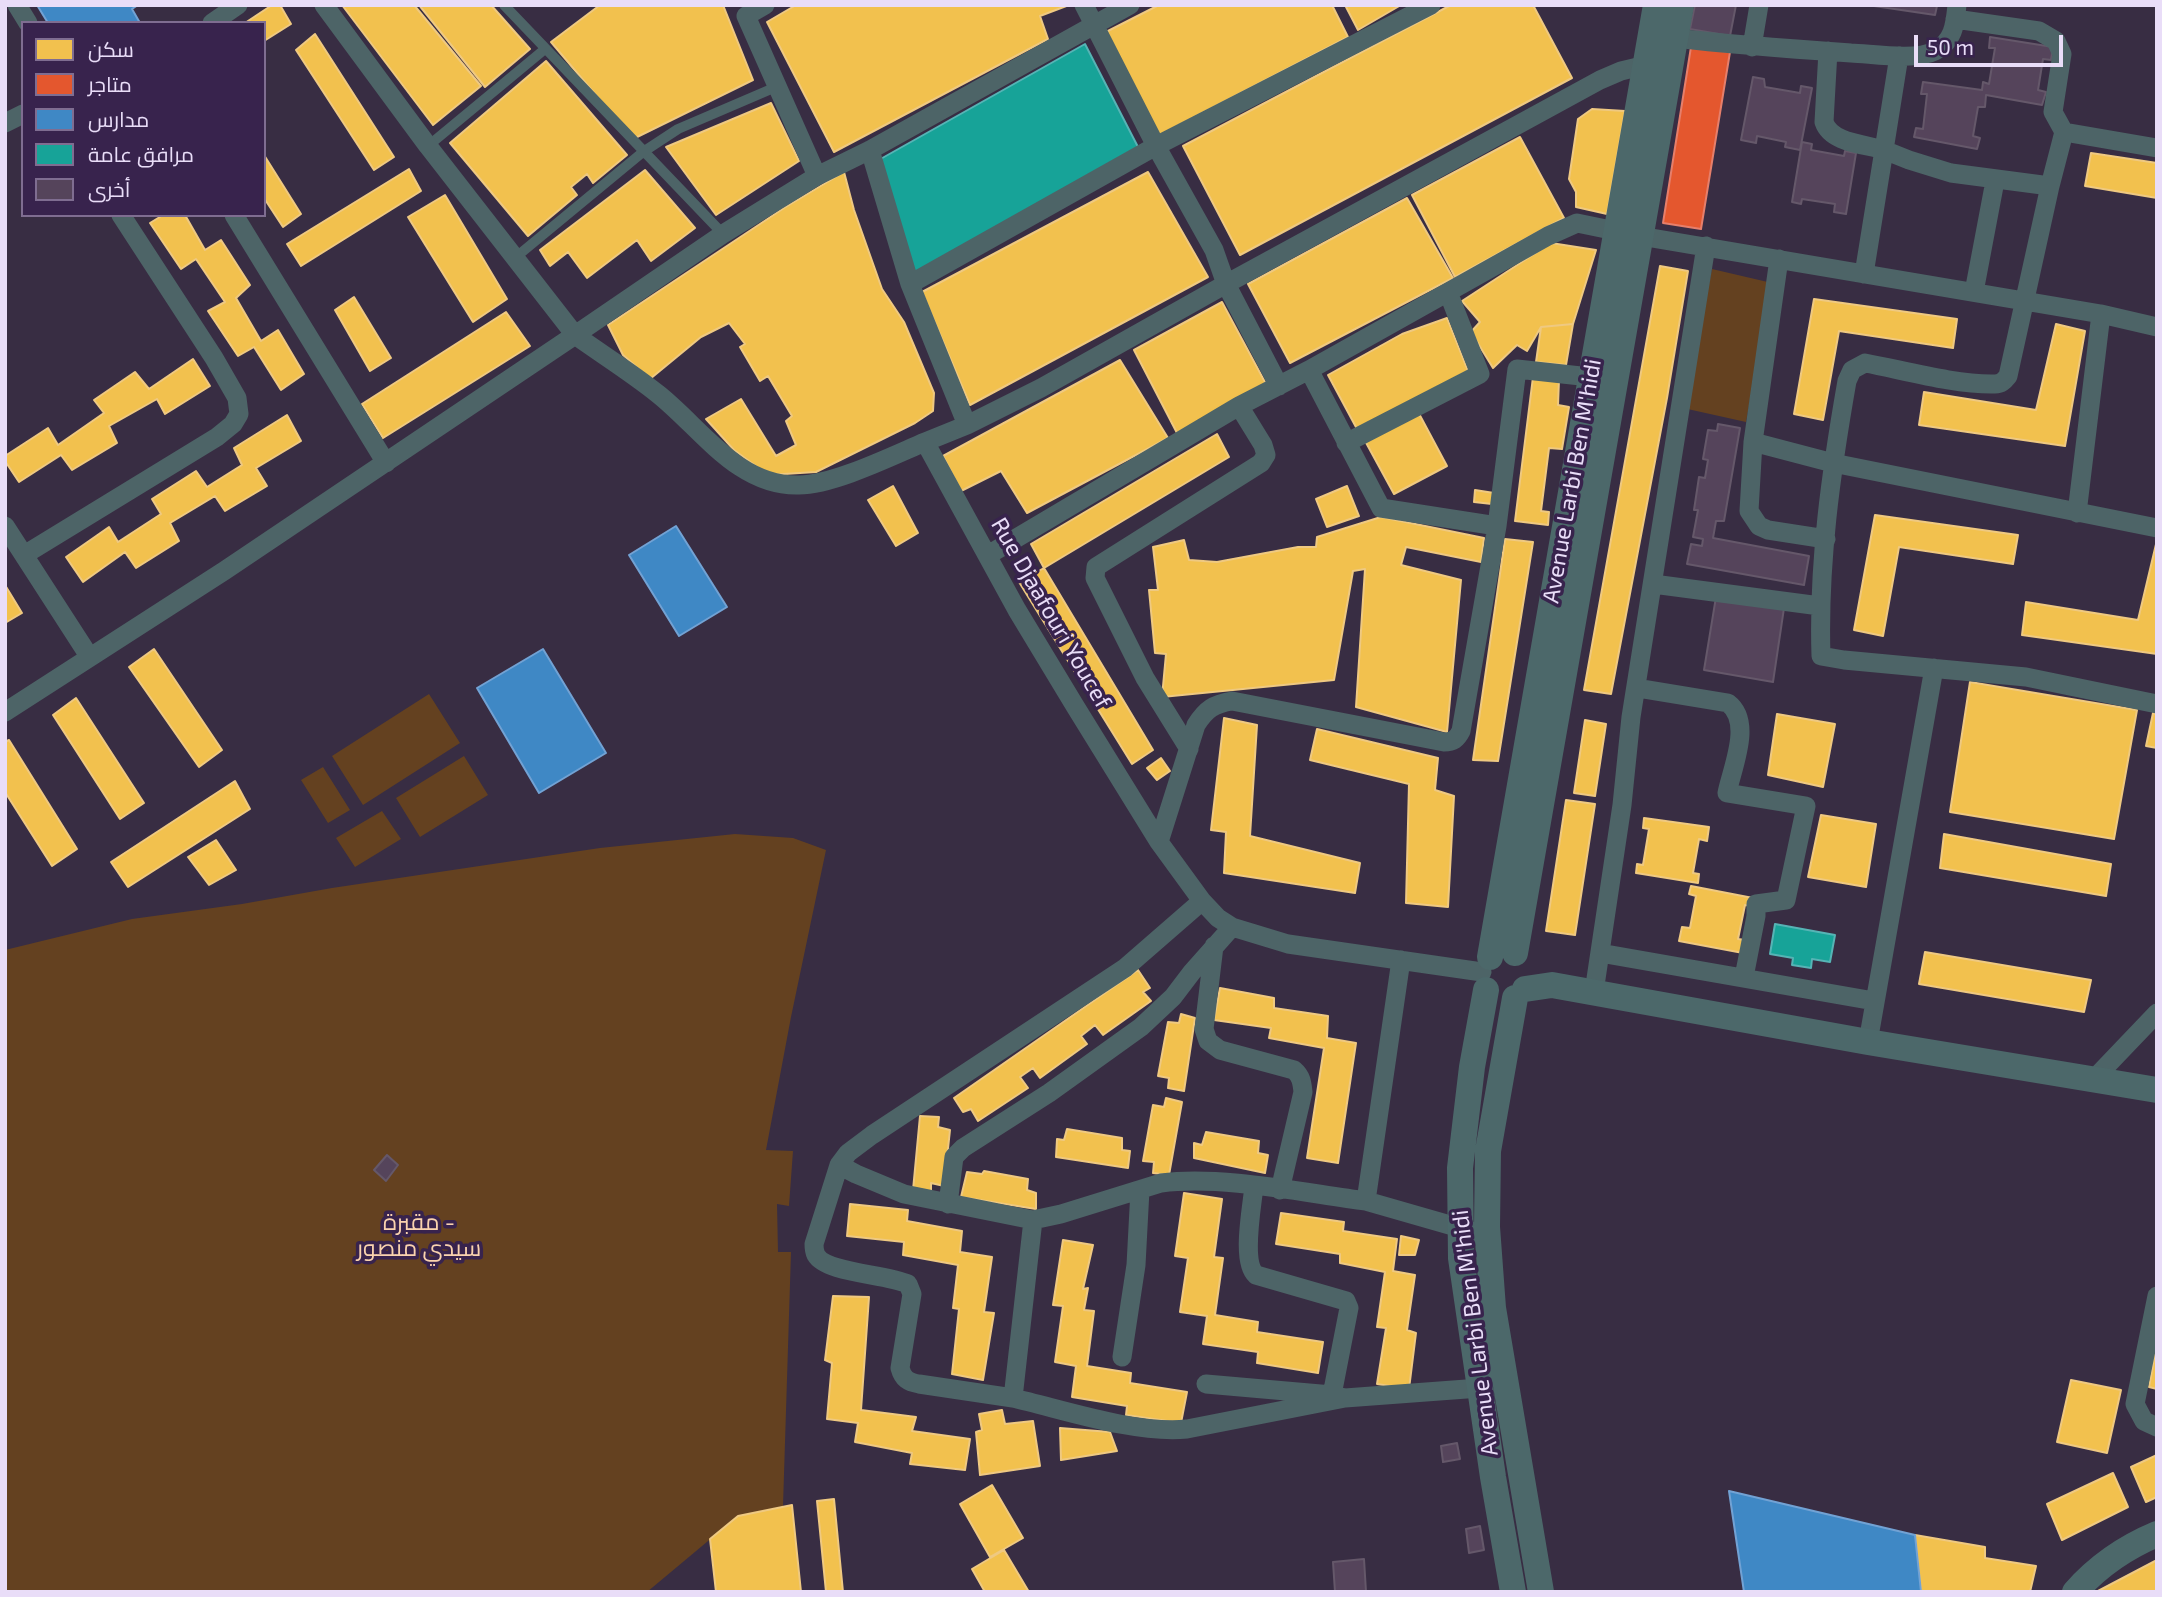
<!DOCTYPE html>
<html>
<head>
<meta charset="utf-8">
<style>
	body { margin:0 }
	#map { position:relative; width:2162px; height:1597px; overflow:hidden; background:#382d43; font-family:"Exo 2",Cairo,sans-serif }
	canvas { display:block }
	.frame { position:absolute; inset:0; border:7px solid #e9ddf8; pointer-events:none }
	.legend { position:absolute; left:21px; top:21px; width:245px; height:196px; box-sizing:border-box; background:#38234d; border:2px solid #7f6d91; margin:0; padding:9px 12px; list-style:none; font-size:21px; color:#e9ddf8 }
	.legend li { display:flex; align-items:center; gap:14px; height:35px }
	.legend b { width:35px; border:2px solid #7f6d91 }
	.scale { position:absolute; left:1914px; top:35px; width:149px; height:32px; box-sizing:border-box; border:4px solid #e9ddf8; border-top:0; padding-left:9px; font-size:21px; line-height:24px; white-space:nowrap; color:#e9ddf8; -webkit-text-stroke:5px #38234d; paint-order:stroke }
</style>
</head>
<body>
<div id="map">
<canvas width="2162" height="1597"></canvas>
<div class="frame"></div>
<ul class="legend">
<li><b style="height:19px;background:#f2c14e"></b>سكن</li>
<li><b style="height:19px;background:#e4572e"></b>متاجر</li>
<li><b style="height:19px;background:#3f88c5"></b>مدارس</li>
<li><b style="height:19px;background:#17a398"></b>مرافق عامة</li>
<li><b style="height:19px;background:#55445b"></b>أخرى</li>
</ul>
<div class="scale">50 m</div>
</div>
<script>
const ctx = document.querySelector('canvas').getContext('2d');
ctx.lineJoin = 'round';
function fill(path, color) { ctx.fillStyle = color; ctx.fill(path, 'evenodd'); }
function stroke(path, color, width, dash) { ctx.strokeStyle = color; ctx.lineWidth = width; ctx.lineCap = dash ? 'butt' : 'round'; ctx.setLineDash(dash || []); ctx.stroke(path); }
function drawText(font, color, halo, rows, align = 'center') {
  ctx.font = font + ' "Exo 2",Cairo,sans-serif'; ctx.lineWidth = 7; ctx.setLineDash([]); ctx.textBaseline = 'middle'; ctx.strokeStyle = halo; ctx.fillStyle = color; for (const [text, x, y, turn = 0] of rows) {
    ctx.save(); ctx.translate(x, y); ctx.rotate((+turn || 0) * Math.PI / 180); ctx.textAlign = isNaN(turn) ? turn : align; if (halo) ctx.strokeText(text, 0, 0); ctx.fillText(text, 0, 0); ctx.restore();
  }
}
fill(new Path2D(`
	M1712 269 1772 283 1746 422 1683 408Z
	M429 694 460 743 363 805 332 756Z
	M464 756 488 795 420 837 396 798Z
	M323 767 350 810 328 823 301 780Z
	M382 811 401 839 355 867 336 838Z
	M735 834 793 838 826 850 791 1017 766 1150 793 1151 789 1206 777 1204 778 1252H791L783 1506 738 1516 647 1592H5V950L132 919 242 904 332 888 600 848Z`), '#644120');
const homes = new Path2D(`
	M272 5H280L291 24 264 41V23H245Z
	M342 5H414L481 86 433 125Z
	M419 5H491L530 49 485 87Z
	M600 5H723L753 80 633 139 551 42Z
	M796 5H1069L1040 16 1048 39 834 152 767 22Z
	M1159 5H1332L1348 37 1156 137 1102 34Z
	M1345 5H1401L1358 30Z
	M1451 5H1533L1572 78 1240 255 1183 146Z
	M315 34 394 157 374 170 296 50Z
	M546 61 627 155 593 183 587 174 571 187 577 195 528 236 450 143Z
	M771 103 799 161 716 215 666 147Z
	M1592 109 1625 111 1607 214 1576 207V192L1569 179 1578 119Z
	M1520 137 1564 218 1455 277 1412 195Z
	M2091 153 2157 163V198L2085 186Z
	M264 155 301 214 283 227 264 198Z
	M409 169 421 191 301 266 287 244Z
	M645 170 695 228 651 261 637 240 587 278 568 252 550 266 540 250Z
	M844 172 854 210 882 289 904 322 934 393 933 411 915 423 816 472 768 475 734 450 706 419 741 399 776 456 796 445 786 421 792 416 768 376 760 381 740 347 745 344 729 323 701 337 650 379 623 355 608 325 784 208Z
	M1148 172 1208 277 970 405 922 292Z
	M445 195 507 299 473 322 408 217Z
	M1407 198 1453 278 1290 363 1248 284Z
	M163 215H185L205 250 221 240 250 285 236 298 261 341 278 330 304 374 281 390 254 347 238 356 208 311 225 302 196 259 181 269 150 223Z
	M1551 243 1596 250 1573 324 1541 327 1527 351 1517 345 1493 368 1471 332 1480 322 1462 301Z
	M1660 266 1688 271 1667 398 1611 694 1584 690Z
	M354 297 391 358 370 371 335 310Z
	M1814 299 1957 319 1953 348 1839 331 1823 420 1794 414Z
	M1222 302 1266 384 1177 433 1134 350Z
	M506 312 530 346 383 438 362 404Z
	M1447 318 1468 371 1357 429 1328 375 1402 334Z
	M1573 324 1566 365 1536 362 1541 327Z
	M2056 324 2085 331 2065 446 1919 425 1924 392 2036 410Z
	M193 359 210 386 165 414 157 399 109 426 117 443 72 470 61 455 19 482 5 461V456L48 428 58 445 104 413 94 400 135 372 149 389Z
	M1120 360 1168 438 1027 513 1001 471 961 491 943 456Z
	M1533 377 1559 380 1558 405 1569 407 1562 449 1549 448 1541 511 1549 512 1548 525 1515 521Z
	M1416 408 1447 466 1394 494 1364 439Z
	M287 415 301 441 256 468 267 486 225 511 215 496 170 523 179 541 136 568 125 552 83 582 66 557 109 527 118 542 161 514 152 499 196 471 207 487 242 465 234 448Z
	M1217 434 1229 457 1044 568 1031 544Z
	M893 486 918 533 896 546 868 500Z
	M1347 486 1359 516 1327 527 1316 499Z
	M1475 490 1494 493 1492 504 1474 502Z
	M1875 515 2018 535 2013 564 1899 547 1883 636 1854 630Z
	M1381 517 1484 538 1481 562 1406 547 1401 565 1461 580 1447 732 1356 707 1365 569 1353 571 1334 680 1162 697 1166 654 1155 653 1149 590H1158L1153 547 1184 540 1189 560 1217 562 1298 547H1316L1317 537Z
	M1505 539 1533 542 1498 761 1473 760Z
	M2157 540V654L2022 635 2026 602 2138 620Z
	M1044 568 1153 750 1132 764 1019 582Z
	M5 585 22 613 5 623Z
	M154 649 222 750 199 767 129 667Z
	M1970 682 2137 710 2114 839 1950 812Z
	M76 698 144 803 120 819 53 715Z
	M2153 713 2157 714V748L2146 746Z
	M1777 714 1835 724 1823 787 1768 775Z
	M1224 718 1257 725 1250 836 1360 863 1355 893 1224 873 1226 832 1211 830Z
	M1585 720 1606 724 1595 796 1574 793Z
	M1317 729 1438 758 1435 790 1454 796 1448 907 1406 903 1409 784 1310 760Z
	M9 740 77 849 52 866 5 792V742Z
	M1161 758 1170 771 1157 780 1147 768Z
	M235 781 250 809 128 887 111 862Z
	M1566 800 1595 804 1575 935 1546 931Z
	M1821 815 1876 824 1866 887 1808 877Z
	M1644 818 1709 827 1707 841 1699 839 1693 873 1699 874 1698 883 1636 873 1637 864 1643 865 1649 829 1643 828Z
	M1944 834 2111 864 2106 896 1940 868Z
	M216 840 236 870 209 885 188 857Z
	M1691 886 1753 898 1751 906 1745 905 1738 939 1745 940 1743 953 1679 941 1682 927 1690 928 1696 896 1689 894Z
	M1925 952 2091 980 2084 1012 1919 984Z
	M1138 970 1150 988 1143 992 1151 1001 1103 1035 1095 1025 1081 1036 1087 1044 1040 1078 1033 1068 1020 1077 1028 1088 978 1121 971 1109 963 1112 954 1098Z
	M1220 988 1274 998V1008L1328 1016 1327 1038 1356 1043 1338 1163 1307 1158 1324 1048 1269 1038 1271 1028 1214 1020Z
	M1181 1014 1195 1018 1184 1091 1168 1088 1169 1078 1158 1076 1168 1022 1179 1023Z
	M1166 1098 1182 1102 1169 1175 1153 1173 1154 1162 1143 1161 1153 1105 1164 1107Z
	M920 1116 939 1117 938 1127 950 1130 944 1186 931 1183V1194L913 1190Z
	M1067 1129 1122 1138V1150L1130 1151 1128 1168 1056 1157 1057 1139 1064 1140Z
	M1206 1132 1259 1141 1258 1153 1268 1155 1265 1173 1194 1158V1143L1202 1145Z
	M984 1171 1028 1179 1027 1190 1036 1193V1209L961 1197 967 1172 982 1174Z
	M1184 1193 1222 1199 1214 1257 1223 1258 1215 1315 1258 1322 1257 1332 1323 1342 1318 1373 1257 1363 1258 1352 1203 1344 1207 1316 1180 1312 1188 1258 1175 1256Z
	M850 1204 908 1210 907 1221 962 1231 960 1252 992 1257 984 1312 994 1313 983 1380 952 1374 959 1309 953 1308 958 1265 903 1255 904 1242 847 1236Z
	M1281 1213 1344 1222 1343 1231 1397 1239 1393 1271 1415 1275 1407 1330 1416 1333 1409 1389 1377 1384 1386 1328 1377 1327 1385 1272 1340 1263V1254L1276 1244Z
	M1401 1236 1419 1240 1415 1255H1399Z
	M1063 1240 1093 1245 1083 1289 1088 1288 1084 1310 1094 1311 1087 1366 1131 1373 1130 1383 1187 1392 1181 1423 1126 1415 1127 1406 1072 1397 1076 1366 1055 1362 1063 1306 1053 1305Z
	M833 1296 869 1297 861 1410 916 1417 912 1431 970 1439 965 1470 910 1464 912 1453 855 1442 858 1423 827 1419 832 1363 825 1360Z
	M2156 1348H2157V1389L2149 1387Z
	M2071 1380 2121 1390 2107 1453 2057 1442Z
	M1002 1410 1005 1424 1033 1421 1040 1466 980 1475 976 1432 982 1430 979 1414Z
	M1060 1428 1110 1432 1117 1451 1061 1460Z
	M2157 1455V1497L2146 1502 2131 1467Z
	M2113 1473 2128 1507 2062 1540 2047 1504Z
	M992 1485 1023 1538 990 1557 960 1504Z
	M834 1499 843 1592H826L817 1501Z
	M792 1505 801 1592H716L710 1539 738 1516Z
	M1915 1535 1985 1547V1558L2036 1566 2030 1592H1921Z
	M1004 1550 1029 1592H985L972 1569Z
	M2157 1560V1592H2098V1591Z`);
fill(homes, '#f2c14e');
stroke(homes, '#efc981', 2);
const shops = new Path2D(`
	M1691 47 1730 52 1701 229 1663 223Z`);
fill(shops, '#e4572e');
stroke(shops, '#e67f6b', 2);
const schools = new Path2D(`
	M37 5H138L132 9 140 23H48Z
	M676 526 727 607 679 636 629 555Z
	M543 649 606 753 539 793 477 688Z
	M1729 1491 1915 1535 1921 1592H1744Z`);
fill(schools, '#3f88c5');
stroke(schools, '#72a2d4', 2);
const public = new Path2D(`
	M1085 44 1138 147 914 273 877 161Z
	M1775 924 1835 935 1830 962 1812 959 1811 968 1792 965 1793 958 1770 954Z`);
fill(public, '#17a398');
stroke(public, '#56b4b5', 2);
const building = new Path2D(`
	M1695 5H1736L1730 36 1690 29Z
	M1935 5 1937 6 1935 15 1874 6Z
	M1990 37 2053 47 2051 60 2043 59 2038 90 2046 92 2042 105 1986 95 1985 107H1978L1973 136 1980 138 1977 149 1914 137 1916 128 1923 129 1927 94H1921L1923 82 1982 90 1983 82 1989 84 1995 48H1989Z
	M1753 77 1764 79 1765 87 1800 93 1801 86 1812 88 1800 150 1785 147 1786 142 1757 136 1756 143 1741 140Z
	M1802 142 1812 144 1811 150 1844 156 1845 151 1856 153 1846 214 1834 212 1835 204 1802 199 1801 204 1792 202Z
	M1718 424 1740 428 1724 521H1716L1713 538 1809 556 1804 585 1687 564 1691 544 1702 546 1703 539 1693 537 1698 510H1694L1699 477 1705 478 1708 460 1703 459 1708 430 1717 431Z
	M1716 597 1784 608 1773 682 1704 670Z
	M387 1155 398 1165 386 1181 374 1170Z
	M1457 1443 1460 1459 1443 1462 1441 1446Z
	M1480 1526 1484 1550 1469 1553 1466 1529Z
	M1364 1559 1366 1592H1335L1333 1562Z`);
fill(building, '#55445b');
stroke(building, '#65586a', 2);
stroke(new Path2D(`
	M504 5 723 234
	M428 146 545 49
	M516 257 643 152 678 129 776 87`), '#4d6467', 10);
stroke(new Path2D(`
	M17 5 28 23
	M765 5 746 16 817 176
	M1084 5 1156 146 1214 250 1226 284 1279 386
	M1130 5 870 150 817 176 723 234 575 335C603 355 632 373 658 394 701 428 738 487 799 485 833 485 892 456 925 442L1017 610 1075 706 1159 842 1202 901 1218 918 1232 927 1288 944 1482 972
	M1955 19 2039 31 2056 41 2062 54 2053 112 2064 132 2157 148
	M212 23 238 5
	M1675 38C1734 45 1792 49 1851 53 1874 54 1915 61 1935 51 1954 41 1955 24 1957 5
	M1752 47 1759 5
	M1828 51 1824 122C1831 143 1864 144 1884 150L1899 56
	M5 123 23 114
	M870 150 910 284 967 425 925 442
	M2050 186 2064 132
	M234 215 386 463
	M1779 259 1753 442 1749 511 1759 526 1768 530 1826 539
	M1864 274 1884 150 1909 160 1951 173 2050 186 2008 376C2004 381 2001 384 1995 384 1956 385 1903 370 1865 363L1852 370 1847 381C1831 472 1818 564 1821 656L1844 660 2026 677 2157 704
	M910 284 1156 146 1431 5
	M1974 292 1995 181
	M1309 370 1548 236 1577 223 1640 236 2101 314 2157 327
	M967 425 1041 388 1226 284 1600 80 1621 71 1646 65
	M1753 442 1833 463 2157 528
	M1346 443 1480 374 1448 292
	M2077 513 2101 314
	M5 526 89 656
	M24 555 217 437 233 424 239 414 237 398 214 358 121 215
	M988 555 1239 406 1309 370 1381 508 1497 526
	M1653 584 1820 606
	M1637 688 1728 703C1753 722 1732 768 1727 793L1806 806 1786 900 1756 904V916L1744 977
	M5 712 224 571 575 335 428 146 324 5
	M1189 749 1145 678 1095 578 1096 567 1261 463 1266 455 1263 445 1239 406
	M1159 842 1196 725C1206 709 1214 704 1232 701L1444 742C1453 742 1457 739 1461 731L1497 526 1517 369 1590 377
	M1202 901 1125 968 872 1135 848 1153 839 1165 856 1174 904 1194 1033 1220 1061 1214 1161 1183C1222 1175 1304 1193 1366 1201L1401 960
	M1214 946 1204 1029 1208 1041 1220 1050 1294 1070C1301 1076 1302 1082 1303 1092L1280 1190
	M1600 953 1874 1001
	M1594 992 1622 805 1631 717 1706 246
	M1868 1042 1934 668
	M2093 1080 2157 1013
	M839 1165 814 1244C814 1247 814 1251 816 1255 826 1273 886 1274 908 1284L912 1294 900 1368C903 1379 908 1382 919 1384L1013 1398
	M1254 1186C1252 1207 1241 1262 1256 1275L1346 1301 1349 1308 1332 1395
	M1366 1201 1488 1236
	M948 1204 954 1157 963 1148 1049 1093 1141 1027 1173 997 1192 972 1232 927
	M1033 1220 1013 1398C1065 1410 1135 1434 1187 1429L1345 1398
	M2157 1296 2135 1404 2144 1421 2157 1427
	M1122 1357 1136 1265 1140 1190
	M1206 1384 1332 1395 1345 1398 1480 1388`), '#4d6467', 19);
stroke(new Path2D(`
	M1515 953 1681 5
	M1490 957 1656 5
	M1525 989 1552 985 1868 1042 2157 1090
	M1486 990 1472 1067 1460 1168 1461 1258 1493 1477 1513 1592
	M1515 998 1488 1151 1487 1227 1493 1308 1541 1592
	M2075 1592C2097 1567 2126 1547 2157 1534`), '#4c686a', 26);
drawText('23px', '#e9ddf8', '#38234d', [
	["Avenue Larbi Ben M'hidi",1572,481,-80],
	["Rue Djaafouri Youcef",1051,613,60],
	["Avenue Larbi Ben M'hidi",1475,1333,-97]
]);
drawText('23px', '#fad3ae', '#38234d', [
	["مقبرة -",419,1222],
	["سيدي منصور",419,1248]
]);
</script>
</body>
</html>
